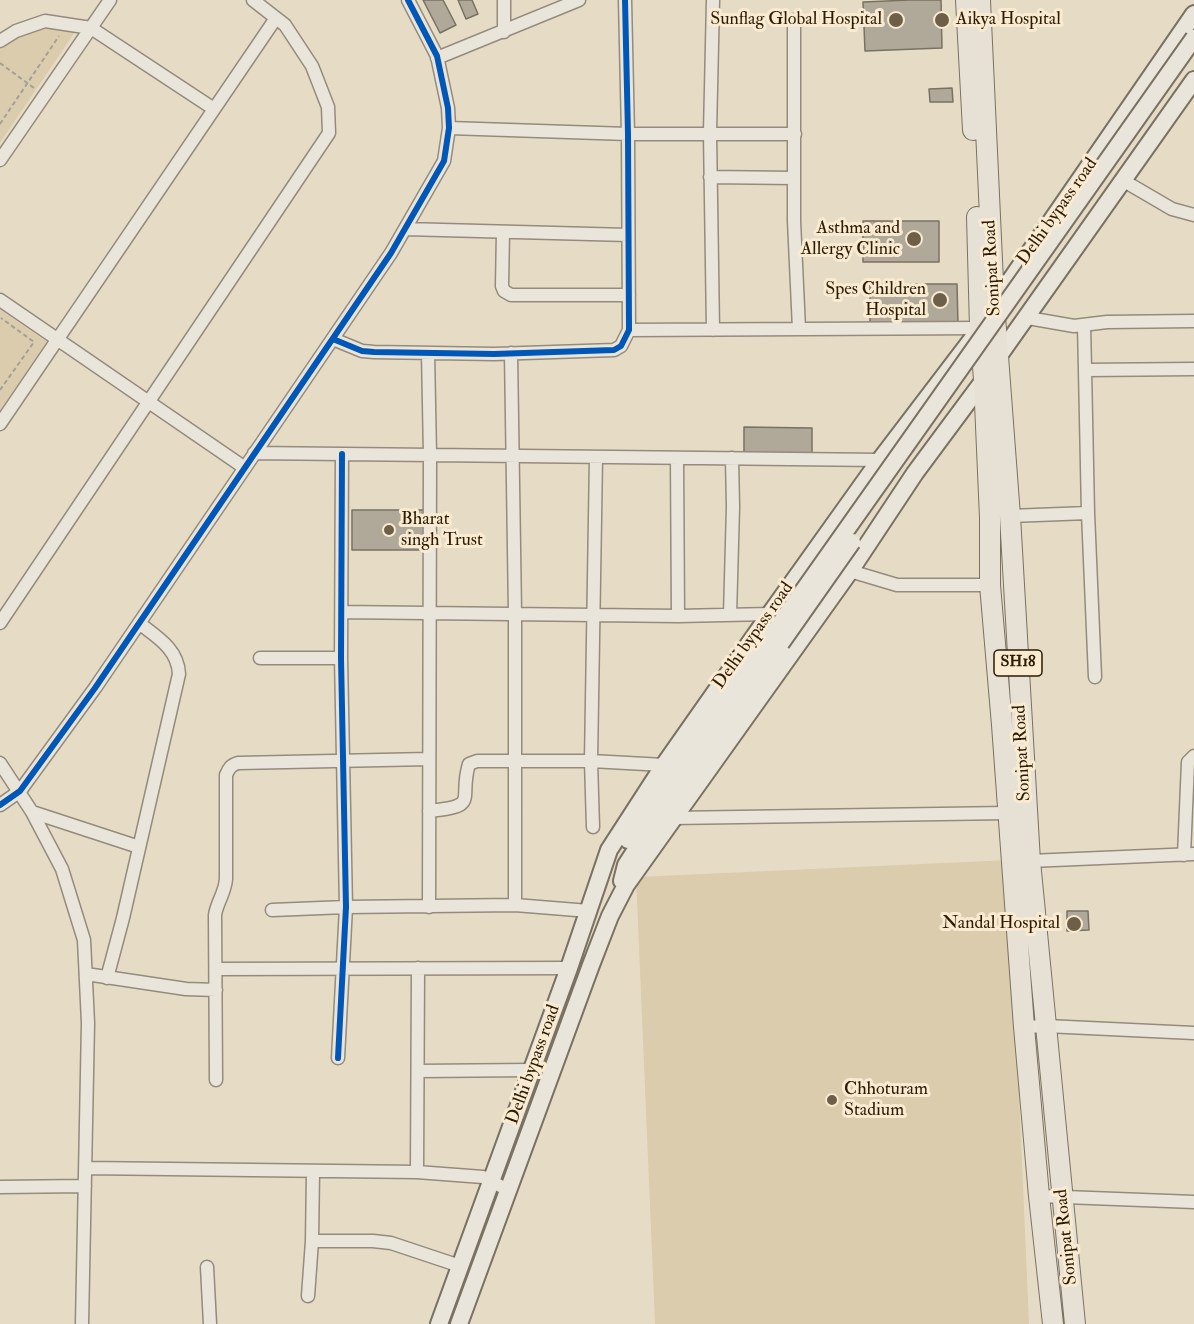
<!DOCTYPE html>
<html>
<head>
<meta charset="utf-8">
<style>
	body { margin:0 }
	canvas { display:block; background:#e6dcc6 }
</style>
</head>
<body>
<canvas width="1194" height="1324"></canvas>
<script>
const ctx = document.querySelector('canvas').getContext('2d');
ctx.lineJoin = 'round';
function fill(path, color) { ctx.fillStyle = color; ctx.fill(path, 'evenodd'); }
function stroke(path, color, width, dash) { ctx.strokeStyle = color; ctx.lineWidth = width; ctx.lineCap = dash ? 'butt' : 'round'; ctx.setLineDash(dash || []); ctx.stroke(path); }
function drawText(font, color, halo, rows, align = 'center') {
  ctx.font = font + ' "IM FELL Double Pica",serif'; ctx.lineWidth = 6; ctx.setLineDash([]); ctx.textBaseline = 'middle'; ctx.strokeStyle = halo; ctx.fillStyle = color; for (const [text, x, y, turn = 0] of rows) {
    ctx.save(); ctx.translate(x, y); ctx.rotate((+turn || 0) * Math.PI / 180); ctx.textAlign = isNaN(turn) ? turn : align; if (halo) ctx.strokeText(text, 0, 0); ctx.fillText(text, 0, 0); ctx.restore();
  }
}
fill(new Path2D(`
	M58 27 75 32 0 143V49C15 34 37 28 58 27Z
	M0 309 47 342 0 413Z
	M1009 860 1029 1324H655L636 877Z`), '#dbccad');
const building = new Path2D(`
	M423 0H443L456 25 440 33Z
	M458 0H472L478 14 466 19Z
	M909 0H941L942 48 865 51 863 2Z
	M952 88 953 102H930L929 89Z
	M863 221H939V262H863Z
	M870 284H957L958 324 870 325Z
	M744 427 812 428V455L744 454Z
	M352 510H425V550H352Z
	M1067 911H1088L1089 930 1067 931Z`);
fill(building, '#b0a898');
stroke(building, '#797162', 1.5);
const minor = new Path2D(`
	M713 0 710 133 713 330
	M794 20V221L799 329
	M504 32V0
	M0 41 16 31 45 21 91 28 214 109
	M437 58 579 0
	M449 128 628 134H795
	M0 160 110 0
	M710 177 794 178
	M1124 181 1172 209 1194 215
	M405 229 628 235
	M503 232 502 286 504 291 511 295H629
	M0 300 245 468
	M1028 318 1074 326 1107 322 1194 321
	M1084 325 1085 370
	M629 330 980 328
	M333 339 362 351 374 352 494 354 614 350 621 346 629 330 628 134 625 0
	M428 353 430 455 429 907
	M511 353 515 613V905
	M0 424 276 18
	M254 453 880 460
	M677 458 678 616
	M1088 513 1095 677
	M1010 516 1088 513 1085 370 1194 369
	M850 571 897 585H990
	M342 612 678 616 770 614
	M730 615 733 507 732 458
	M0 623 329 133 328 107 312 66 285 25 253 0
	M260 658H341
	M0 763 32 812 62 869 84 940 88 1023 82 1324
	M0 805 20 791 95 688 391 253 444 161 449 128 448 108 437 56 408 0
	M429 811C481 806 458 800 469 764L477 761H591L664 765
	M32 812 139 847
	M672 818 1007 813
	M593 827 591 761 596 457
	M1184 855 1188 762 1194 756
	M1030 861 1194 854
	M272 910 346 907 515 905 589 911
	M216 969 569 968
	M86 974 186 989 216 990
	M107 978 123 918 179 674C178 649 157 637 139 623
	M1024 1027 1046 1026 1194 1033
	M338 1058 346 907 341 658 342 454
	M418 1071 532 1070
	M216 1080 215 915C217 902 225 893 226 879V775C229 768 231 765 238 763L429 759
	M86 1168 417 1172 483 1177 508 1190
	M417 1172 418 968
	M0 1187 85 1186
	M1039 1196 1194 1202
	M312 1241H373L391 1243 460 1266
	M207 1267 210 1324
	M308 1296 312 1241 313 1172`);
const secondary = new Path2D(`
	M992 307 1194 14
	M628 840 772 635
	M622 881 626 865 637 848 781 643
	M439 1324 569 968 609 850 664 765 770 614 880 460 979 330
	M459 1324 591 965 610 916 626 885 850 571 915 473 984 380 998 357 1194 80`);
const primary = new Path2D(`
	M966 0 973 130
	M980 0 994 303 1010 516 1030 861 1075 1324
	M977 217 980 328 984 380 990 518V585L1002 725 1024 1027 1039 1196 1053 1324`);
stroke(minor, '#948b7c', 15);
stroke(secondary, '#797162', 20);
stroke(primary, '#797162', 22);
stroke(new Path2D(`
	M0 63 34 88
	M0 124 59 36
	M0 390 34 342 1 318`), '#a5a095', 2, [4.5, 3]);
stroke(minor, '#eae5da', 12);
stroke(secondary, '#eae5da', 16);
stroke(primary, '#e7e0d4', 20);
const secondaryBridge = new Path2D(`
	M772 635 1194 38
	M781 643 852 542`);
stroke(secondaryBridge, '#797162', 20, []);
stroke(secondaryBridge, '#eae5da', 16);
stroke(new Path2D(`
	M333 339 362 351 374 352 494 354 614 350 621 346 629 330 628 134 625 0
	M0 805 20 791 95 688 391 253 444 161 449 128 448 108 437 56 408 0
	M338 1058 346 907 341 658 342 454`), '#0057b8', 6);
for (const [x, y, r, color] of [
	[896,20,8,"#6e5f48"],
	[942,20,8,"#6e5f48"],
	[914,239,8,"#6e5f48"],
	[940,300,8,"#6e5f48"],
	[389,530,6,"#6e5f48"],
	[1074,924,8,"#6e5f48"],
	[832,1100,6,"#6e5f48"]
]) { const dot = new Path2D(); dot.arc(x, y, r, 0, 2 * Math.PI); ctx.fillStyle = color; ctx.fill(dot); stroke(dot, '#f8ebd1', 2); }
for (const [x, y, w] of [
	[1018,663,48]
]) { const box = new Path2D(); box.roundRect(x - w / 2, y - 13, w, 26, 4.5); ctx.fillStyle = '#f8ebd1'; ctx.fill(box); stroke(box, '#2d1b04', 1.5); }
drawText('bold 16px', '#2d1b04', null, [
	["SH18",1018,663]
]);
drawText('18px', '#2d1b04', '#f8ebd1', [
	["Sunflag Global Hospital",882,20],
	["Aikya Hospital",956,20,"left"],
	["Asthma and",900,229],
	["Allergy Clinic",900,250],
	["Spes Children",926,290],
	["Hospital",926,311],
	["Bharat",401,520,"left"],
	["singh Trust",401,541,"left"],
	["Nandal Hospital",1060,924],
	["Chhoturam",844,1090,"left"],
	["Stadium",844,1111,"left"]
], 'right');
drawText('18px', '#2d1b04', '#f8ebd1', [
	["Delhi bypass road",1058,212,-55],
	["Sonipat Road",993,268,-93],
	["Delhi bypass road",754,636,-55],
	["Sonipat Road",1023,753,-93],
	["Delhi bypass road",534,1065,-70],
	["Sonipat Road",1067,1237,-96]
]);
</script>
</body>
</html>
